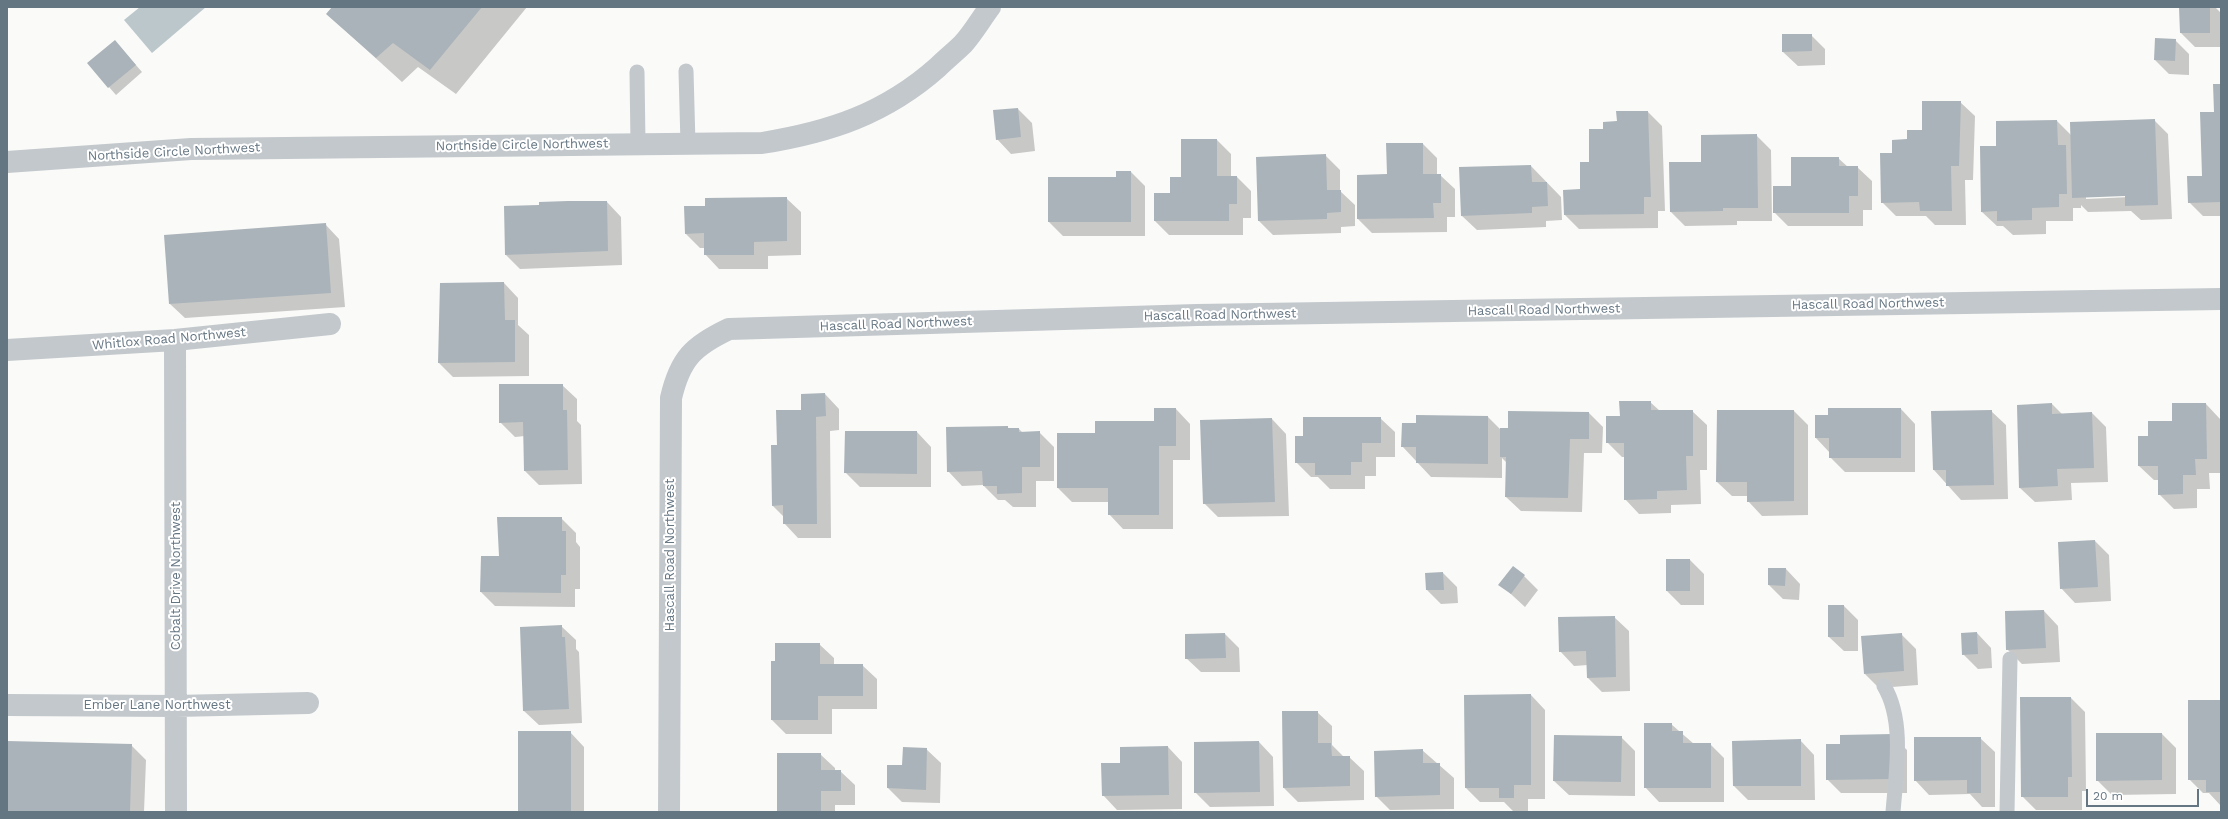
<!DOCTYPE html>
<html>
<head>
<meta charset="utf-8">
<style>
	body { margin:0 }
	#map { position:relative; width:2228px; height:819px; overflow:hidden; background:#fafaf8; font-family:"Work Sans",sans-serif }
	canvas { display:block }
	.frame { position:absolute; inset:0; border:8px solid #657683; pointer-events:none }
	.scale { position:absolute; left:2086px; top:789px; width:113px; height:18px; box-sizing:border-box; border:2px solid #657683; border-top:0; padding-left:5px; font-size:12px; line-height:14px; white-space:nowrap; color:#657683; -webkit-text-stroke:3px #fff; paint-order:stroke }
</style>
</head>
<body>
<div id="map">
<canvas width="2228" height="819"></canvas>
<div class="frame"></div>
<div class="scale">20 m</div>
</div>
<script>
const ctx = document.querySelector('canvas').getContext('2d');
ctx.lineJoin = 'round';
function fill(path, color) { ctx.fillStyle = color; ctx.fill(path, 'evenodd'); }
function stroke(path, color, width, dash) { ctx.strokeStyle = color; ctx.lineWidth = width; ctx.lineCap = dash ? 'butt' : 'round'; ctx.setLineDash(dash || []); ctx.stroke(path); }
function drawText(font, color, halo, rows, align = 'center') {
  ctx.font = font + ' "Work Sans",sans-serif'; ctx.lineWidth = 4; ctx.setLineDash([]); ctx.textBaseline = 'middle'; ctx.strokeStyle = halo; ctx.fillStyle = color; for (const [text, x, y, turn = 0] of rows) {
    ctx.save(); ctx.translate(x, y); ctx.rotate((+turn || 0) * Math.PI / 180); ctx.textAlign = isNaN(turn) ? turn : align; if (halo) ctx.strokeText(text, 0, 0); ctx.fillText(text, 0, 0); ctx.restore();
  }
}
fill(new Path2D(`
	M140 7H206L152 53 124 20Z`), '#bbc7cb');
fill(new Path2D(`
	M334 7H527L456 94 418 67 402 82 327 14Z
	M2180 7H2215L2221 13V47H2195L2181 33Z
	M1811 35 1825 49V65L1798 66 1783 52Z
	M2175 40 2189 54V75L2169 74 2155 60Z
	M122 49 142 72 116 95 88 63Z
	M2221 85V216H2203L2189 202 2203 177Z
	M1960 102 1975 116 1973 180H1965L1966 225H1935L1926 216H1896L1882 202 1893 154 1908 140Z
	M1018 109 1032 123 1035 151 1011 154 997 139Z
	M1648 112 1662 126 1665 211H1658V228L1579 229 1565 215 1581 190 1604 130 1618 122Z
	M2154 120 2168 134 2172 219 2141 220 2131 211 2088 212 2081 205V208H2073V221H2046V234L2013 235 2003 226H1997L1982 212 1997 147 2057 121 2071 135ZM2130 195V197L2086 199V197Z
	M1756 135 1771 150 1772 221H1737V225L1685 226 1671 212 1702 163Z
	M1217 140 1231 154V177H1237L1251 191V218H1243V235H1169L1155 221 1182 178Z
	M1423 144 1437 158V175H1440L1455 189V217H1447V232L1372 233 1358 219V176L1388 175Z
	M1325 155 1340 170V191L1355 205V226L1341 227V233L1273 235 1259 221Z
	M1838 158 1848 167H1857L1872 181V210H1863V226H1788L1774 212 1792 187Z
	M1531 166 1561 197 1562 220 1546 221V227L1477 230 1462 216Z
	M1131 172 1145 186V236H1063L1049 222 1117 178Z
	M786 198 801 212V255L768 256V269H719L705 254V248H700L686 234 706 207Z
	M607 202 621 217 622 265 520 269 506 255Z
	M325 224 339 239 345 307 185 318 170 304Z
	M504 283 518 298V325L529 335V376L453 377 439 363Z
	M562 385 577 399V421L581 425 582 484 539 485 525 471V436L515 437 500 422Z
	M825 394 839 409V430L830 431 831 538H798L784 523V517L773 506 778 446 802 411Z
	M1650 402 1660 411H1692L1707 425V470H1700L1701 504 1671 505V513L1639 514 1625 499V457H1622L1607 442 1621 417Z
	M2052 404 2062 414 2092 413 2106 427 2108 482 2071 483 2072 500 2035 502 2020 488Z
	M2206 404 2220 419 2221 473H2209L2210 489H2197V508L2174 509 2159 494V480H2154L2139 466 2149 437Z
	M1176 409 1190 424V460H1173V529H1123L1109 514V502H1072L1058 488 1096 434 1155 422Z
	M1901 409 1915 424V472H1845L1830 457V453L1816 438 1829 416Z
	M1794 411 1808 425V515L1762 516 1748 501V496H1732L1717 482Z
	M1991 411 2006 425 2008 499 1961 500 1934 470Z
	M1589 413 1603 427 1602 453H1584L1582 512 1521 511 1506 497 1507 463 1502 458V478L1431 477 1402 446 1417 424 1488 417 1501 430Z
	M1380 418 1395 432V457H1376V476H1365V489H1330L1318 477H1311L1296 462Z
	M1272 419 1286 434 1289 516 1218 517 1204 503Z
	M1007 427 1010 429H1019L1023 433 1039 432 1054 447V481H1036V507H1013L1005 500H998L983 485 962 486 948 471Z
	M917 432 931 447V487H860L845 472Z
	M561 518 576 533V542L580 547V589H575V607L495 606 481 592 500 557Z
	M2095 541 2109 555 2111 601 2075 603 2061 588Z
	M1667 560H1690L1704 574V605H1681L1667 591Z
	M1786 569 1800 584 1799 600 1783 599 1769 585Z
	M1443 573 1457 587 1458 603 1441 604 1427 590 1426 574Z
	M1524 576 1538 590 1525 607 1500 584Z
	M1844 606 1858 620V651H1844L1829 637Z
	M2044 611 2058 626 2060 662 2022 664 2007 649Z
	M1614 617 1629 631 1630 691 1602 692 1588 678V665L1574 666 1560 651Z
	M561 626 576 640V649L579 652 582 723 539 725 524 711Z
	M1977 633 1991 648 1992 668 1978 669 1963 654Z
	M1225 634 1239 648 1240 672H1201L1186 658Z
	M1901 634 1916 649 1918 685 1879 688 1865 674Z
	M819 644 834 658V665H862L877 679V709H832V734H786L772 720 776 662Z
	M1531 695 1545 710V799H1528V812H1514L1504 802H1480L1466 788Z
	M2071 698 2085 712 2086 791H2082V810H2036L2022 796Z
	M2221 701V806L2209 793H2203L2189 779Z
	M1317 712 1332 726V745L1344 757H1349L1364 771V800L1298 802 1284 788Z
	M1671 724 1694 744H1710L1724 758V802H1659L1645 787Z
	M570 732 584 747V812H519Z
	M2162 734 2176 748V794L2112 795 2097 780Z
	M1892 735 1907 750V793H1841L1827 779 1841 745Z
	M1555 736 1621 737 1635 751V796L1569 795 1554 781Z
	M1980 738 1995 752V807H1982L1970 794 1929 795 1915 780Z
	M1800 740 1814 755 1815 800H1748L1734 786 1733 742Z
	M7 742 131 745 146 760 144 812H7Z
	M1259 742 1273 757 1274 806 1210 807 1195 792Z
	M1168 747 1182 762V809L1117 810 1103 795 1121 764Z
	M926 749 941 763 940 803 902 802 888 788Z
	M1422 750 1454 778V809L1390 810 1376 796Z
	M820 754 835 768V771H840L855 785V805H835V812H778Z`), '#0003');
fill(new Path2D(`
	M332 7H482L430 70 393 43 376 58 326 14Z
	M2179 7H2210V33H2180Z
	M1782 34H1812V51L1782 52Z
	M2155 38 2176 39 2175 61 2154 60Z
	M115 40 136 65 108 88 87 63Z
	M2213 84H2221V202L2188 203 2187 176H2202L2200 112H2214Z
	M1922 101H1961L1959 166H1951L1952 211H1920L1919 202 1881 203 1880 153H1892V140L1907 139V130H1922Z
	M1018 108 1021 137 996 140 993 110Z
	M1616 111H1648L1651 197H1644V214L1564 215 1563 190 1580 189V162H1589V129H1603V122L1617 121Z
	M2155 119 2158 205 2125 206V196L2072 198 2070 122Z
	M2057 120 2058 145H2066L2067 194H2059V207L2032 208V220L1997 221V211L1981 212 1980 146H1996V121Z
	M1757 134 1758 208H1723V211L1670 212 1669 162H1701V135Z
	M1181 139H1217V176H1237V204H1229V221H1154V193H1170V177H1181Z
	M1386 143H1423V174H1441V203H1433L1434 218 1357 219V175L1387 174Z
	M1326 154 1327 190H1341V212L1327 213V219L1258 221 1256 157Z
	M1791 157H1839V166H1858V196H1849V213H1773V186H1791Z
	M1531 165 1532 182H1547L1548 206 1532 207V213L1461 216 1459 167Z
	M1116 171H1131V222H1048V177H1116Z
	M787 197V241L754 242V255H704V233L685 234 684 206H705V198Z
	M568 201H607L608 251 505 255 504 206 539 205V202Z
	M326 223 331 293 169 304 164 235Z
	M504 282 505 320H515V362L438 363 440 283Z
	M499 384H563V410H567L568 470 524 471 523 422 499 423Z
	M825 393 826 416 816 417 817 524H783V505L772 506 771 445H777L776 410H801V394Z
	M1619 401H1651V410H1693V456H1686L1687 490 1657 491V499L1624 500V443H1606V416H1620Z
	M2052 403V414L2092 412 2094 468 2057 469 2058 486 2019 488 2017 405Z
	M2172 403H2206L2207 459H2195L2196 475H2183V494L2158 495V466H2138V436H2148V421H2172Z
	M1154 408H1176V446H1159V515H1108V488H1057V433H1095V421H1154Z
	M1828 408H1901V458H1829V438H1815V415H1828Z
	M1717 410H1794V501L1747 502V482H1716Z
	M1992 410 1994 485 1946 486V470H1933L1931 411Z
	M1508 411 1589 412V439H1570L1568 498 1505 497 1506 457H1500V428H1508Z
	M1416 415 1488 416V464L1416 463V447H1401L1402 423H1416Z
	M1303 417H1381V443H1362V462H1351V475H1315V463H1295V436H1303Z
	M1272 418 1275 502 1203 504 1200 420Z
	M1008 426V428H1019V432L1040 431V467H1022V493L997 494V486H983L982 471 947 472 946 427Z
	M845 431H917V474L844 473Z
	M497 517H562V531H566V575H561V593L480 592 481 556H499Z
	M2095 540 2098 587 2060 589 2058 542Z
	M1666 559H1690V591H1666Z
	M1513 566 1525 575 1511 594 1498 585Z
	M1768 568H1786L1785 586 1768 585Z
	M1443 572 1444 590H1426L1425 573Z
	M1828 605H1844V637H1828Z
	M2044 610 2046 648 2006 650 2005 611Z
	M1615 616 1616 677 1587 678 1586 651 1559 652 1558 617Z
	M562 625V637H565L569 709 523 711 520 627Z
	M1977 632 1978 654 1962 655 1961 633Z
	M1225 633 1226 658 1185 659V634Z
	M1902 633 1904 671 1864 674 1861 636Z
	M775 643H820V664H863V696H818V720H771V661H775Z
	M1531 694V785H1514V798H1499V788H1465L1464 695Z
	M2020 697H2071L2072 777H2068V797H2021Z
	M2188 700H2221V792H2206V780H2188Z
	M1282 711H1318V743H1331L1332 756H1350V786L1283 788Z
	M1644 723H1672V731H1683V743H1711V788H1644Z
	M518 731H571V812H518Z
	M2096 733H2162V780L2096 781Z
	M1893 734V779L1826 780V744H1840V735Z
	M1554 735 1622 736 1621 782 1553 781Z
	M1914 737H1981V793H1967V780L1914 781Z
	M1801 739V786H1733L1732 741Z
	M7 741 132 744 130 812H7Z
	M1259 741 1260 792 1194 793V742Z
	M1168 746 1169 795 1102 796 1101 763H1120V747Z
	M903 747 927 748 926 790 887 788V765H902Z
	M1423 749V763H1440V795L1375 797 1374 751Z
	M777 753H821V770H841V791H821V812H777Z`), '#aab3b9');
stroke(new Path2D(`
	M686 71 688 144
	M637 72 638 144
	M1884 686C1905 721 1896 773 1893 812
	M2007 812 2010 659`), '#c3c8cc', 15);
stroke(new Path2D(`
	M7 162 191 149 762 143C830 132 885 114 938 67 946 59 955 52 963 44 973 33 981 19 990 7
	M175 340 176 812
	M7 350 175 340 330 324
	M7 705 176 706 308 703
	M669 812 671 398C680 359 693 346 729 329L1197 315 2221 299`), '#c3c8cc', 22);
drawText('13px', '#657683', '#fff', [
	["Northside Circle Northwest",522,145,-1],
	["Northside Circle Northwest",174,152,-3],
	["Hascall Road Northwest",1868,304,-1],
	["Hascall Road Northwest",1544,310,-1],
	["Hascall Road Northwest",1220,315,-1],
	["Hascall Road Northwest",896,324,-2],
	["Whitlox Road Northwest",169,339,-5],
	["Hascall Road Northwest",670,555,-90],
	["Cobalt Drive Northwest",176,576,-90],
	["Ember Lane Northwest",157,705]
]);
</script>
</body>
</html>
